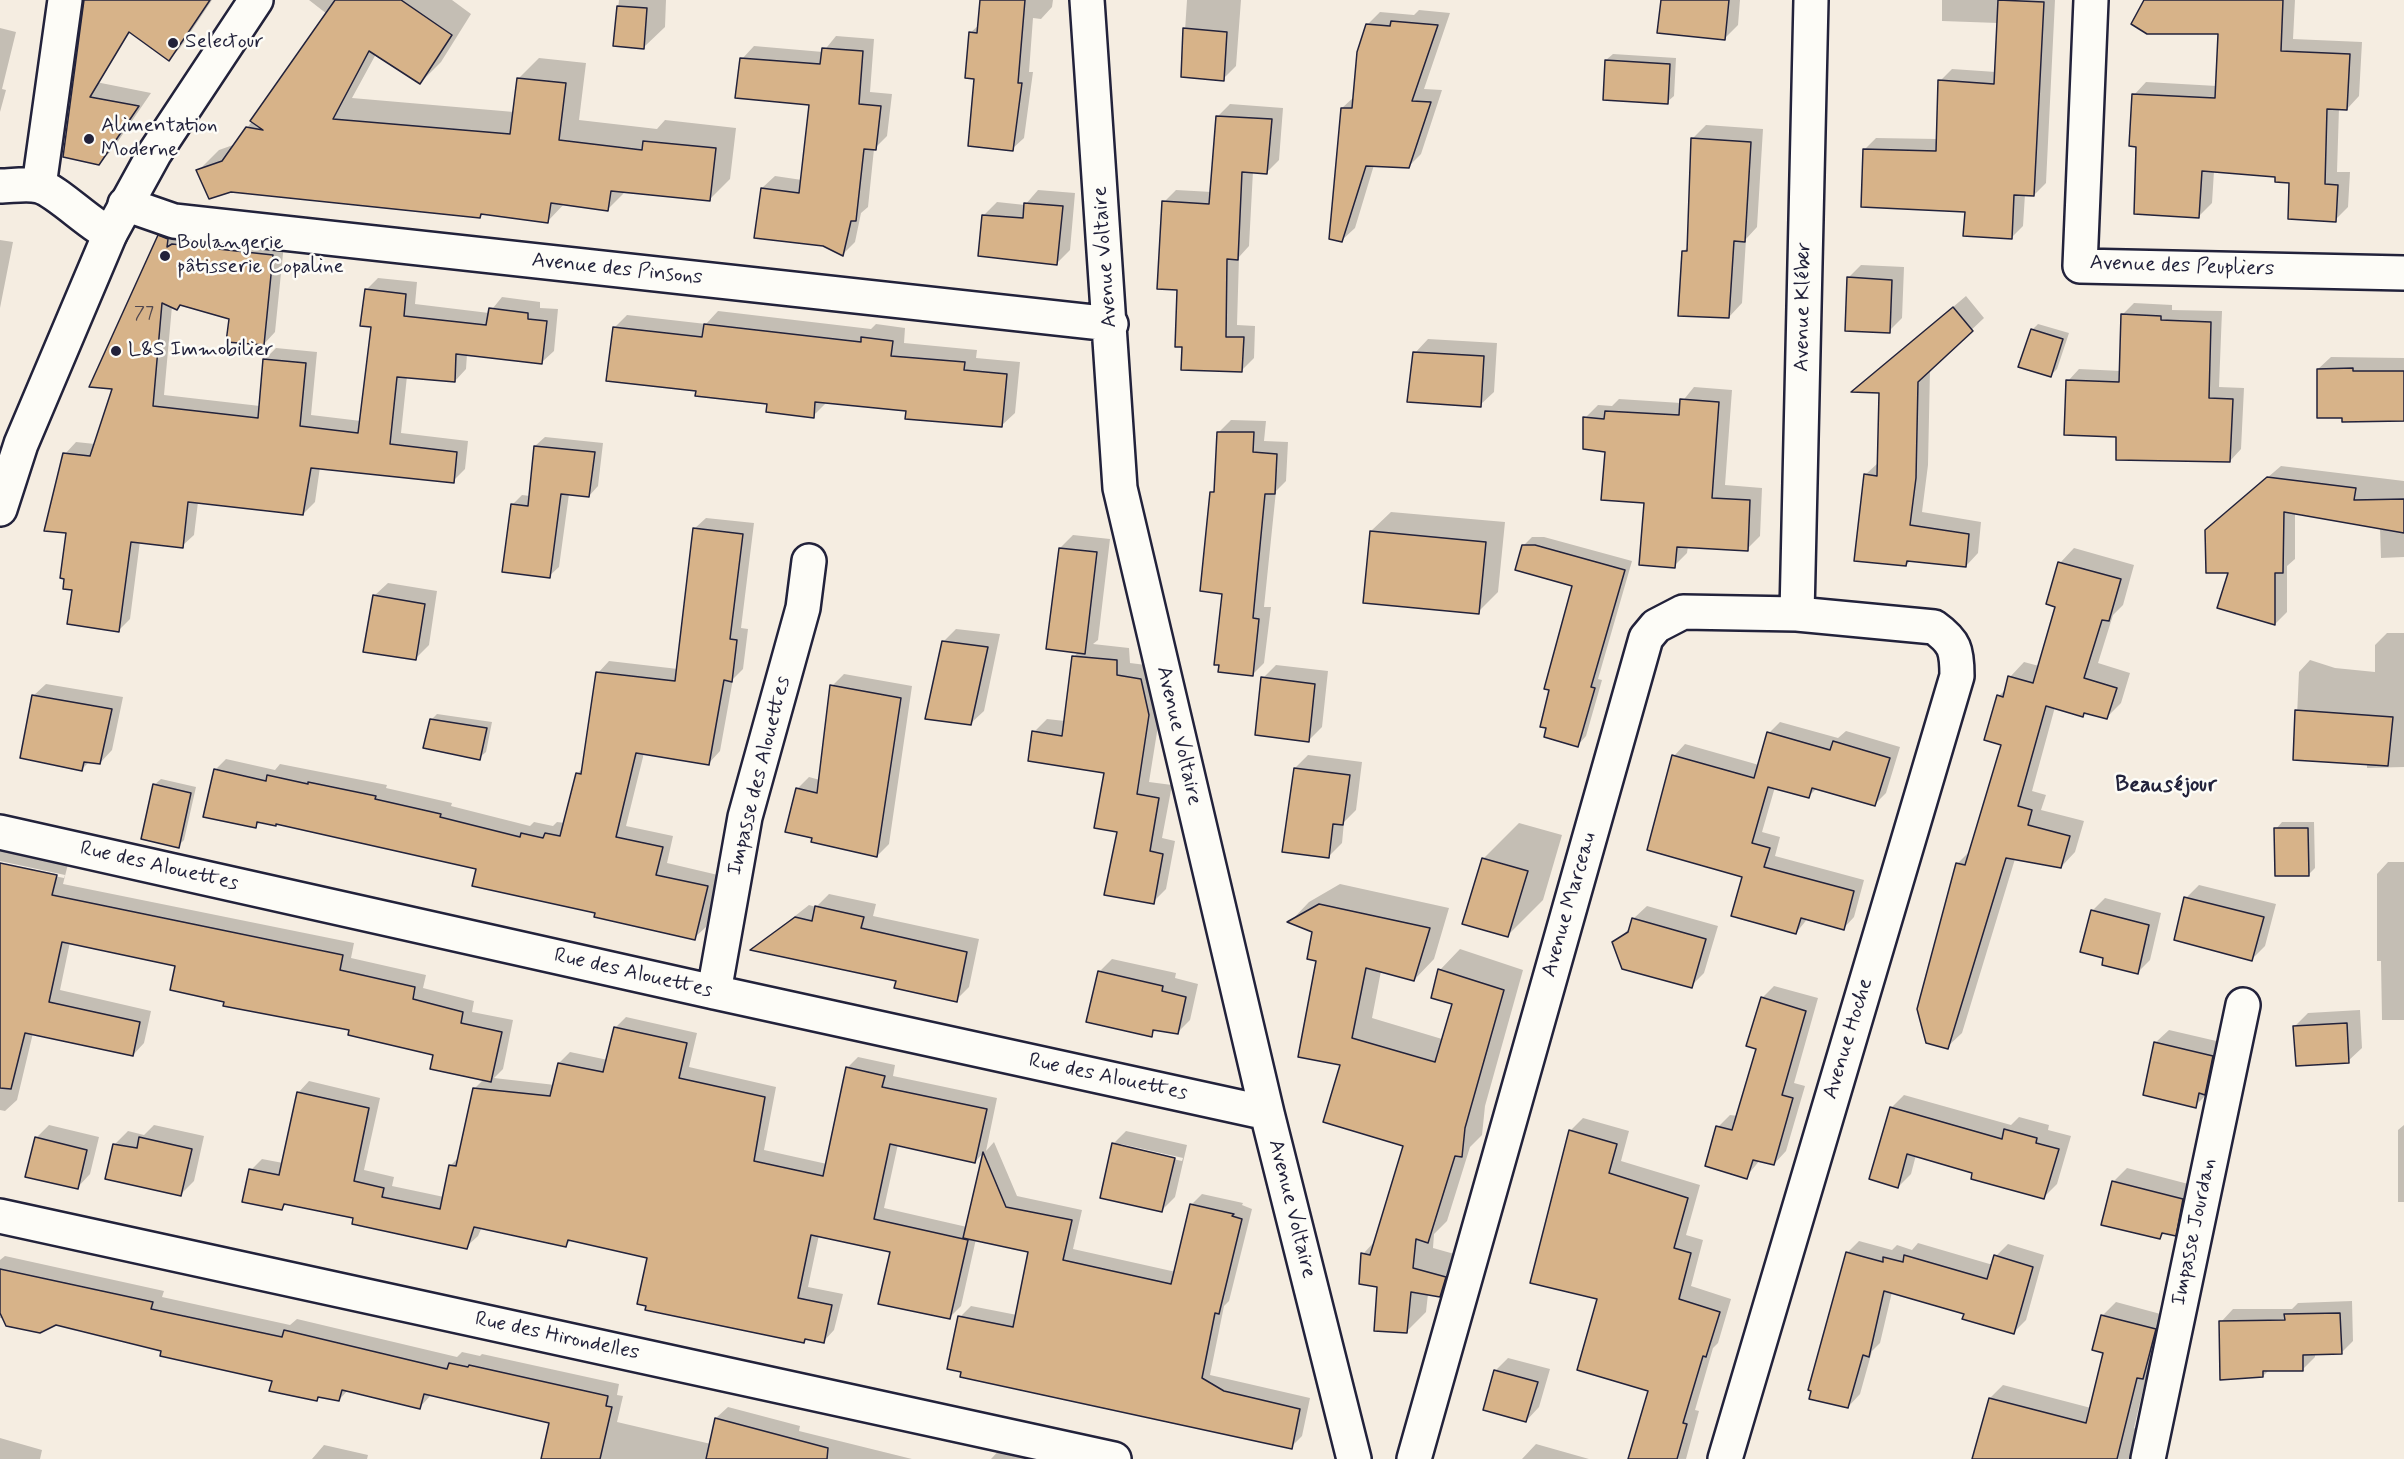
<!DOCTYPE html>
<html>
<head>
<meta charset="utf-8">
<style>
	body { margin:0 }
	canvas { display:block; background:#f5ede1 }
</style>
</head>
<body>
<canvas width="2404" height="1459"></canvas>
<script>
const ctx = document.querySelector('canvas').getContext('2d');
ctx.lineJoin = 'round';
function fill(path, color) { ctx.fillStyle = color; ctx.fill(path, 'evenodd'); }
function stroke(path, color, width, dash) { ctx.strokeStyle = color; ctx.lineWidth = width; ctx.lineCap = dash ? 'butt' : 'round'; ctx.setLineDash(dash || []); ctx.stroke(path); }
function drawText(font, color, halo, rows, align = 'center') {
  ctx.font = font + ' Mynerve,sans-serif'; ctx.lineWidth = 5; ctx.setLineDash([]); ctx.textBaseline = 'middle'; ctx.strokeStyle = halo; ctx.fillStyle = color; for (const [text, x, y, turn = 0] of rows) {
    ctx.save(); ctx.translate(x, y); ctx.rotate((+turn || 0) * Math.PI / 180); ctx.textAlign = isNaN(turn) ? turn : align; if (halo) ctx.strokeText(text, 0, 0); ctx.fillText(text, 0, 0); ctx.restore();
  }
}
fill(new Path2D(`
	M85 0H212L180 48 169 59Z
	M309 0H452L471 14 441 62 420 83 376 54 352 98 514 112 518 79 539 58 586 63 579 120 657 129 665 120 736 128 730 179 709 200 626 191 608 209 565 203 548 221 484 213 480 217 198 171 219 150 236 144 327 14Z
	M619 0H666L665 27 644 47 614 45Z
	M982 0H1053L1052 7 1041 19 1033 18 1029 72H1033L1024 138 1012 149 970 33 980 24Z
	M1187 0H1241L1236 66 1223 79 1182 76Z
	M1662 0H1740L1738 25 1725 38Z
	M1942 0H2055L2046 183 2034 195 2025 194 2023 226 2011 238 1864 150 1876 138 1938 139 1940 81 1952 69 1996 72 1998 23 1942 21Z
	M2145 0H2295L2293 39 2362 42 2359 96 2347 109 2339 108 2337 172H2350L2348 207 2335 220 2291 182 2277 176 2214 171 2212 203 2199 216 2138 145 2134 95 2146 82 2217 86 2220 33Z
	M1419 10 1450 13 1424 89 1442 90 1421 154 1408 167 1374 165 1355 228 1342 240V108L1355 96 1367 25 1380 12 1414 15Z
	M0 28 16 32 2 89 6 90 0 112Z
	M836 36 874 39 870 92 892 94 887 136 874 149 868 207 861 213 855 242 843 254 762 188 775 176 802 180 811 104 742 59 754 46 823 52Z
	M1613 54 1676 58 1674 96 1667 102 1606 60Z
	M86 80 151 93 112 150 99 164Z
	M1230 104 1283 108 1279 160 1267 172 1253 171 1249 246 1239 257 1237 325 1255 326 1254 358 1242 370 1183 346 1179 289 1164 202 1176 190 1212 192 1218 116Z
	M1706 125 1763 129 1757 227 1746 239 1742 303 1729 317 1683 252 1689 246 1693 138Z
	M1038 190 1075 193 1070 250 1057 263 984 215 997 202 1025 205Z
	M171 224 284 244 275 332 264 344 231 318 181 303 172 306 164 395 260 406 264 360 276 348 317 352 311 415 361 421 373 325 366 290 378 278 417 282 415 304 489 313 502 297 540 302V308L558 309 554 351 542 362 467 354 466 369 455 381 407 376 401 433 468 441 465 469 453 481 320 467 315 502 303 514 198 502 194 535 182 546 140 541 130 619 118 631 74 589 68 532 65 454 76 442 95 444 159 236Z
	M0 240 13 242 0 308Z
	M1861 265 1904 267 1902 318 1889 331 1848 278Z
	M1966 296 1984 318 1930 369 1928 465 1922 512 1981 522 1978 553 1966 566 1911 560 1906 565 1865 475 1878 463 1881 391H1854Z
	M2134 303 2172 305V310L2222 311 2219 387 2244 388 2241 449 2230 461 2118 435 2068 381 2079 369 2121 371 2123 314Z
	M718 311 871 329 876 324 905 328 904 343 977 350 976 358 1020 362 1015 413 1001 426 908 410 826 403 813 416 768 403 697 390 614 328 627 315 706 324Z
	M2038 324 2069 333 2057 369 2051 375 2032 330Z
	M1428 339 1497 343 1494 392 1480 405 1415 353Z
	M2331 357 2404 358V422L2344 421 2318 369Z
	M1694 387 1732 390 1725 485 1762 488 1760 536 1747 549 1688 546 1687 553 1674 566 1645 501 1585 418 1598 405 1612 406 1619 399 1681 403Z
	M1231 420 1266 421 1264 441 1288 442 1286 481 1276 491 1264 607H1271L1264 663 1252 675 1223 592 1212 493 1216 488 1219 432Z
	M545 437 603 443 598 486 589 496 569 494 559 567 549 576 512 505 522 495 530 496 535 446Z
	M2281 466 2404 481V557L2381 558 2380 527 2295 512V559L2287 566V612L2275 624 2219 607 2230 571 2206 530Z
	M1391 512 1505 522 1498 592 1478 612 1371 531Z
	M706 518 754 523 741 628 748 629 743 669 733 679 720 751 709 763 644 753 626 826 673 836 667 863 718 875 706 927 694 938 597 912 478 868 277 822 261 821 255 827 215 770 226 759 275 770 280 764 387 785 386 788 452 803 451 806 530 826 534 822 553 826 557 822 565 823 578 773 583 768 598 673 609 661 678 669 694 529Z
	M1073 535 1110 539 1098 640 1093 644 1129 648 1130 663 1154 666 1162 701 1149 782 1172 785 1162 838 1175 841 1166 889 1153 902 1119 830 1106 772 1034 732 1047 719 1065 721 1074 657 1078 652 1060 548Z
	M1532 537H1544L1632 561 1598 679 1602 680 1586 736 1578 745 1574 584 1523 546Z
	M2074 548 2134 565 2123 605 2113 615 2098 663 2130 673 2121 703 2106 718 2085 712 2082 715 2055 707 2032 791 2046 795 2041 810 2084 821 2075 852 2061 867 2015 859 1962 1033 1947 1047 1958 863 1971 850 2003 744 1999 696 2007 688 2010 677 2024 662 2039 666 2057 606 2060 563Z
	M388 583 437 591 429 645 416 658 374 596Z
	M956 629 1000 634 984 711 970 724 943 642Z
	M2387 633H2404V777V767L2367 768V763L2295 759 2299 672 2310 660 2335 668 2375 672V645Z
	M1276 665 1328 671 1322 727 1308 741 1263 678Z
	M844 674 912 686 889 844 877 856 814 837 797 789 809 777 820 780 832 686Z
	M46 684 123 697 112 750 100 763 90 761 81 770 33 696Z
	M437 714 492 722 486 752 479 758 431 720Z
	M1780 722 1838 738 1846 731 1900 747 1886 793 1875 804 1817 788 1808 797 1775 787 1762 832 1780 837 1775 856 1864 880 1854 917 1843 929 1808 918 1796 933 1744 876 1674 756 1685 744 1759 765 1769 733Z
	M1308 755 1362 762 1356 810 1344 822 1342 843 1329 856 1295 768Z
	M161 779 196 787 184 840 178 846 154 785Z
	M2282 822H2314L2315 868 2309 874 2276 829Z
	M1519 823 1562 835 1543 900 1508 935 1483 859Z
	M0 849 68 864 63 884 354 943 351 958 426 975 423 988 474 1001 472 1012 513 1020 503 1069 494 1078 555 1085 559 1063 570 1052 608 1060 615 1028 626 1017 697 1033 689 1067 776 1087 764 1150 827 1164 847 1068 858 1057 895 1065 893 1076 997 1098 986 1151 994 1142 1017 1196 1082 1210 1073 1249 1176 1272 1191 1205 1202 1194 1243 1203 1242 1205 1252 1209 1229 1301 1224 1306 1210 1375 1310 1398 1302 1436 1291 1447 960 1317 971 1306 1017 1315 1030 1251 976 1239 961 1306 950 1317 891 1251 819 1235 808 1287 843 1294 834 1330 823 1342 807 1338 803 1342 649 1256 572 1239 566 1245 482 1227 478 1236 466 1247 355 1217 287 1203 282 1208 251 1170 262 1159 283 1163 298 1093 309 1081 380 1098 364 1170 394 1177 392 1186 444 1197 451 1165 460 1156 474 1089 484 1079 435 1054 351 1029 226 1001 177 965 70 942 60 990 151 1011 144 1043 133 1055 33 1033 17 1100 5 1111 0 1110V865L64 878 65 875 0 861ZM898 1144 975 1162 984 1152 967 1227 884 1208Z
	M2388 862H2404V1020H2382L2381 961H2377V874Z
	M1340 884 1449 908 1434 959 1414 980 1381 971 1372 1018 1442 1039 1454 1003 1440 970 1460 949 1523 970 1485 1106 1482 1135 1470 1147 1447 1221 1434 1234 1433 1248 1465 1257 1460 1275 1440 1295 1428 1294 1426 1312 1406 1332 1363 1254 1376 1240 1404 1145 1342 1064 1314 931 1290 922 1309 902Z
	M2199 885 2276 904 2265 946 2252 959 2186 898Z
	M829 894 876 904 873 916 979 939 969 987 956 1000 898 979 753 949 809 905 816 907Z
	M2105 898 2161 913 2150 960 2137 973 2104 957 2092 911Z
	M1647 906 1718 926 1704 973 1691 986 1614 943 1631 927 1633 919Z
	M1112 959 1176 973 1175 978 1198 984 1190 1020 1177 1033 1157 1029 1151 1035 1099 972Z
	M1774 986 1818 998 1794 1083 1805 1086 1786 1151 1774 1164 1760 1160 1746 1177 1718 1127 1730 1115 1738 1116 1757 1048 1762 998Z
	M2360 1010 2362 1048 2348 1061 2295 1026 2308 1013Z
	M2169 1030 2225 1043 2208 1093 2195 1106 2155 1043Z
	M1904 1095 2011 1125 2019 1117 2049 1125 2048 1130 2071 1136 2057 1184 2043 1198 1974 1172 1916 1155 1911 1174 1898 1187 1891 1108Z
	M1583 1118 1629 1131 1621 1161 1700 1185 1686 1235 1703 1240 1691 1286 1731 1299 1718 1343 1713 1348 1695 1410 1699 1411 1686 1459H1630L1650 1390 1599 1298 1570 1131Z
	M49 1125 99 1137 90 1174 77 1188 36 1138Z
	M154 1125 204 1136 194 1181 181 1194 115 1144 128 1131 144 1135Z
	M2404 1125V1202H2398V1130Z
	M1126 1131 1187 1145 1175 1197 1162 1210 1113 1144ZM1121 1144 1183 1158 1182 1161 1121 1147Z
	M2127 1168 2196 1186 2188 1221 2175 1234 2165 1232 2160 1238 2113 1182Z
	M1859 1241 1892 1250 1897 1245 1912 1250 1918 1243 1993 1265 1996 1256 2008 1244 2044 1255 2026 1320 2013 1333 1966 1312 1892 1292 1880 1343 1872 1351 1860 1394 1848 1407 1847 1253Z
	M5 1256 164 1291 162 1297 290 1325 297 1319 457 1357 462 1352 480 1356 482 1354 619 1384 617 1395 623 1396 617 1422 711 1444 716 1418 728 1407 800 1426 799 1431 912 1459H542L551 1422 432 1394 419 1408 348 1390 339 1400 321 1396 317 1400 274 1379 163 1350 56 1323 0 1318V1260Z
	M2352 1301 2353 1341 2341 1353 2315 1354V1357L2303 1369 2269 1370 2263 1376 2221 1322 2233 1309H2292L2298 1303Z
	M2116 1302 2168 1316 2156 1364 2147 1373 2134 1428 2143 1430 2136 1459H1974L1990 1398 2003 1385 2091 1408 2105 1352 2094 1349 2103 1315Z
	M1508 1358 1550 1369 1539 1407 1526 1421 1495 1371Z
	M0 1438 42 1450 40 1459H0Z
	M1536 1444 1589 1459H1522Z
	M324 1445 368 1455 367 1459H312Z
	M1004 1445 1039 1459H991Z`), '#0003');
const building = new Path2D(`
	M84 0H210L169 61 129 32 90 97 139 106 99 165 63 157Z
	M335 0H401L452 35 420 84 369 51 333 119 510 134 517 78 566 83 559 140 642 150 643 141 716 148 710 201 611 191 608 211 551 203 548 223 481 214 480 218 231 192 209 199 196 170 222 161 246 127 263 130 250 121Z
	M980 0H1025L1018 83H1022L1013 151 968 146 974 79 965 78 969 32 977 33Z
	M1661 0H1729L1725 40 1657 33Z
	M1998 0 2044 2 2034 196 2014 195 2012 239 1963 236 1965 212 1861 207 1863 149 1936 151 1938 80 1994 84Z
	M2144 0H2283L2281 51 2350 54 2347 110 2327 109 2325 184 2338 185 2336 222 2288 219 2289 183 2275 182V177L2202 171 2199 218 2134 214 2136 147 2129 146 2132 94 2215 98 2218 34H2147L2131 24Z
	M617 6 647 8 644 49 613 46Z
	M1391 21 1438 25 1412 101 1431 102 1409 168 1366 166 1342 242 1329 239 1341 108H1352L1357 52 1366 24 1390 26Z
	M1183 28 1227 32 1224 81 1181 77Z
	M822 48 863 51 859 104 881 106 876 150 864 149 856 221H851L843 256 823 246 754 238 761 188 799 193 809 105 735 98 740 58 820 64Z
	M1605 60 1670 64 1668 104 1603 100Z
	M1216 116 1272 119 1267 174 1242 172 1238 260 1227 259 1226 337H1244L1242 372 1181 370 1182 347H1175L1177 290 1157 289 1162 201 1209 204Z
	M1691 138 1751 142 1745 242 1734 241 1729 318 1678 316 1682 251H1687Z
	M1024 203 1063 206 1057 265 978 256 982 215 1023 218Z
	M158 235 168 239 167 247 172 244 273 255 264 345 226 342 229 319 180 305 177 310 162 303 153 406 258 418 263 359 306 363 300 426 358 433 371 327 360 326 365 289 406 294 404 316 486 325 489 308 528 313V319L547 321 542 364 456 354 455 382 397 377 390 444 457 452 454 483 311 468 303 515 188 502 183 548 131 542 119 632 67 624 72 590 63 589 64 579 60 578 66 533 44 531 63 453 90 456 112 389 89 387Z
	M1847 277 1892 280 1890 333 1845 331Z
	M1953 307 1973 331 1918 382 1916 478 1910 525 1969 534 1966 567 1907 561 1906 566 1854 561 1864 474 1877 476 1879 393 1851 392Z
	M2121 314 2161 316V320L2211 322 2209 398 2233 399 2230 462 2116 460V437L2064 435 2066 380 2119 382Z
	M704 324 861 342V337L893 341 891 356 965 362 964 370 1007 374 1002 427 905 419 906 411 815 402 814 418 766 412 767 404 695 396 696 391 606 381 613 327 702 337Z
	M2031 329 2063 339 2051 377 2018 367Z
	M1413 352 1484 356 1481 407 1407 402Z
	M2353 368V371H2404V421L2342 422V418H2317V369Z
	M1680 399 1719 402 1712 498 1750 500 1748 551 1677 547 1675 568 1639 565 1644 503 1601 500 1605 452 1583 449V417L1604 419 1605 411 1679 415Z
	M1217 432H1254L1253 452 1277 454 1275 494H1265L1253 618 1259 619 1253 676 1218 672 1219 665H1214L1222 594 1200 591 1210 492H1214Z
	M534 446 595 452 589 497 561 494 550 578 502 572 511 504 528 506Z
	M2267 477 2356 488 2354 500 2404 499V533L2284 512 2283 573H2275V625L2217 608 2228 573H2206L2205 530Z
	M693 528 743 534 730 639 737 640 732 682 724 680 709 765 636 753 616 837 663 847 656 875 708 886 695 940 594 917 595 913 472 886 476 869 276 824V826L257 822 256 828 203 817 214 769 266 781 267 775 308 784V782L376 796 375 799 441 814 440 817 520 837 521 833 543 838 545 833 560 836 576 773 581 774 596 672 675 681Z
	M1370 531 1486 542 1479 614 1363 603Z
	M1522 545H1535L1625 570 1591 687 1595 688 1578 747 1544 737 1546 728 1540 727 1549 690 1544 689 1572 586 1515 570Z
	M1059 548 1097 552 1085 654 1046 649Z
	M2058 562 2121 579 2109 621 2102 620 2084 678 2117 688 2107 719 2084 713 2083 717 2046 706 2018 806 2032 810 2028 825 2070 836 2061 868 2006 858 1948 1049 1926 1043 1917 1009 1956 863 1965 865 2001 745 1984 740 1997 695 2003 697 2008 676 2033 683 2055 607 2046 604Z
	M373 595 425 604 416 660 363 652Z
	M942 641 988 647 971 725 925 719Z
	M1072 656 1117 660V675L1141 679 1149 715 1137 794 1159 798 1150 851 1163 854 1154 904 1104 895 1117 832 1094 828 1104 773 1028 761 1032 731 1062 736Z
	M1261 677 1315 684 1309 742 1255 735Z
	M830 685 901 698 877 857 811 842 812 838 785 832 796 788 817 793Z
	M32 695 112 709 100 764 84 762 82 771 20 758Z
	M2295 710 2393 717 2388 766 2293 760Z
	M430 719 487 728 480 760 423 748Z
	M1767 732 1830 750 1833 741 1890 758 1875 806 1812 788 1809 798 1768 787 1752 843 1770 848 1764 867 1854 891 1844 930 1801 918 1796 934 1731 916 1742 877 1647 850 1672 755 1754 778Z
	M1294 768 1350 775 1343 825 1333 824 1329 858 1282 852Z
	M153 784 191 793 179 848 141 839Z
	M2274 828H2308L2309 876H2275Z
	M1482 858 1528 871 1508 937 1462 924Z
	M0 863 57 875 52 895 343 955 340 970 415 987 413 999 463 1012 461 1023 502 1032 491 1082 430 1069 433 1055 348 1035 349 1030 223 1006 224 1002 170 990 175 966 62 942 49 1002 140 1022 133 1056 25 1033 11 1089 0 1088Z
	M2184 897 2264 917 2252 961 2174 940Z
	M1319 904 1430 928 1414 981 1366 968 1352 1038 1435 1062 1452 1004 1431 998 1438 969 1504 990 1465 1128 1462 1157 1455 1156 1428 1243 1416 1239 1413 1268 1446 1277 1440 1297 1411 1292 1407 1333 1374 1331 1377 1287 1359 1284 1361 1253 1370 1255 1403 1146 1323 1122 1340 1065 1298 1057 1316 961 1307 959 1312 932 1287 922Z
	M815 906 864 917 861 928 967 952 957 1002 894 988 896 981 750 950 795 917 812 921Z
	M2091 910 2149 925 2138 974 2102 965 2103 958 2080 952Z
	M1632 918 1706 939 1692 988 1622 969 1612 942 1628 932Z
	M1098 971 1163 986 1162 991 1186 997 1178 1034 1153 1030 1152 1037 1086 1022Z
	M1761 997 1806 1011 1782 1095 1793 1098 1774 1165 1753 1160 1747 1179 1705 1166 1716 1126 1732 1130 1756 1049 1746 1046Z
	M2347 1023 2349 1063 2296 1066 2293 1026Z
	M614 1027 687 1043 679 1078 765 1097 754 1161 823 1176 846 1067 885 1076 882 1087 987 1109 975 1163 890 1144 874 1219 968 1240 950 1319 878 1304 890 1252 811 1235 798 1298 832 1305 824 1343 805 1339 804 1343 645 1310 646 1306 637 1304 647 1258 568 1240 566 1247 474 1227 467 1249 352 1224 353 1218 284 1204 282 1210 242 1202 249 1169 279 1175 297 1092 369 1108 354 1181 384 1188 382 1197 440 1209 449 1165 456 1166 473 1088 550 1096 558 1063 603 1072Z
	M2154 1042 2213 1056 2205 1095 2199 1093 2196 1108 2143 1095Z
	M1890 1107 2002 1139 2004 1129 2037 1138 2036 1143 2059 1149 2044 1199 1971 1179 1972 1173 1907 1154 1898 1188 1869 1179Z
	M1569 1130 1617 1144 1609 1173 1688 1198 1674 1248 1691 1253 1679 1299 1720 1312 1706 1357 1703 1356 1683 1423 1687 1424 1677 1459H1628L1648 1391 1577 1370 1597 1299 1530 1283Z
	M35 1137 87 1150 78 1189 25 1177Z
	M139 1137 192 1149 181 1196 105 1179 113 1144 137 1148Z
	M1112 1143 1175 1158 1162 1212 1100 1198Z
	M983 1152 1006 1207 1072 1220 1063 1260 1171 1284 1190 1204 1234 1214 1232 1216 1242 1219 1219 1314 1215 1313 1202 1378 1224 1391 1300 1409 1292 1449 960 1377 961 1372 947 1369 958 1316 1013 1327 1028 1252 963 1238Z
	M2112 1181 2183 1199 2176 1236 2162 1233 2160 1239 2101 1225Z
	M1846 1252 1883 1262V1257L1903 1262 1904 1255 1987 1279 1994 1255 2033 1267 2014 1334 1962 1319 1964 1314 1884 1291 1869 1357 1863 1355 1848 1408 1809 1399 1811 1391 1808 1390Z
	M0 1269 153 1302 151 1309 282 1337 284 1330 447 1369 449 1363 468 1367 469 1365 608 1396 606 1406 612 1407 600 1459H541L549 1423 424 1394 420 1409 342 1390 339 1401 318 1397 317 1401 269 1391 272 1381 160 1356 161 1351 56 1325 40 1333 6 1326 0 1313Z
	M2340 1313 2342 1354 2303 1355V1371H2263V1377L2220 1380 2219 1321 2285 1320 2284 1314Z
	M2101 1315 2156 1329 2143 1379 2137 1378 2117 1459H1972L1989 1398 2086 1423 2103 1353 2092 1350Z
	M1494 1370 1538 1382 1526 1422 1483 1410Z
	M715 1418 828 1448 827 1459H706Z`);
fill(building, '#d7b389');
stroke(building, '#22223b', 1.5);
const minor = new Path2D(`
	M1087 0 1120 488 1267 1113 1354 1459
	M2091 0 2080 266 2404 273
	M0 186C12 186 27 183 39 186 56 190 89 224 110 234
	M39 186 65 0
	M125 204 174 221 1111 324
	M1797 614 1811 0
	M0 832 714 992 1267 1113
	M714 992 745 817 803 608 809 561
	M0 1216 1114 1459
	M1414 1459 1646 638 1656 626 1683 612 1797 614 1934 627C1955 642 1957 650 1957 676L1725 1459
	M2148 1459 2243 1005`);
const major = new Path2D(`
	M0 509 21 444 110 234 154 154 256 0`);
stroke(minor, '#22223b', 38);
stroke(major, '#22223b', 38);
stroke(minor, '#fdfcf7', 33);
stroke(major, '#fdfcf7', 33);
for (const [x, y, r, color] of [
	[173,43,6,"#22223b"],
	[89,139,6,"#22223b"],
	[165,256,6,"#22223b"],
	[116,351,6,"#22223b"]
]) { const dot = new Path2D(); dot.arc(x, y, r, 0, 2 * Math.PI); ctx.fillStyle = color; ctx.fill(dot); stroke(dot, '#fdfcf7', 2); }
drawText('18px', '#4f464e', null, [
	["77",144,314]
]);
drawText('21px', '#22223b', '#fdfcf7', [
	["Selectour",185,43],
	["Alimentation",101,127],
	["Moderne",101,151],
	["Boulangerie",177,244],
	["pâtisserie Copaline",177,268],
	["L&S Immobilier",128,351]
], 'left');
drawText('21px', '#22223b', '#fdfcf7', [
	["Avenue Voltaire",1106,257,-94],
	["Avenue des Peupliers",2182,267,2],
	["Avenue des Pinsons",617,270,6],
	["Avenue Kléber",1804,307,-89],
	["Avenue Voltaire",1178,736,77],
	["Impasse des Alouettes",760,776,-76],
	["Rue des Alouettes",159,867,13],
	["Avenue Marceau",1570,905,-74],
	["Rue des Alouettes",633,974,13],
	["Avenue Hoche",1849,1039,-73],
	["Rue des Alouettes",1108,1078,12],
	["Avenue Voltaire",1291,1209,76],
	["Impasse Jourdan",2195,1232,-78],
	["Rue des Hirondelles",557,1337,12]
]);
drawText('bold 22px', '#22223b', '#fdfcf7', [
	["Beauséjour",2166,786]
]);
</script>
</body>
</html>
